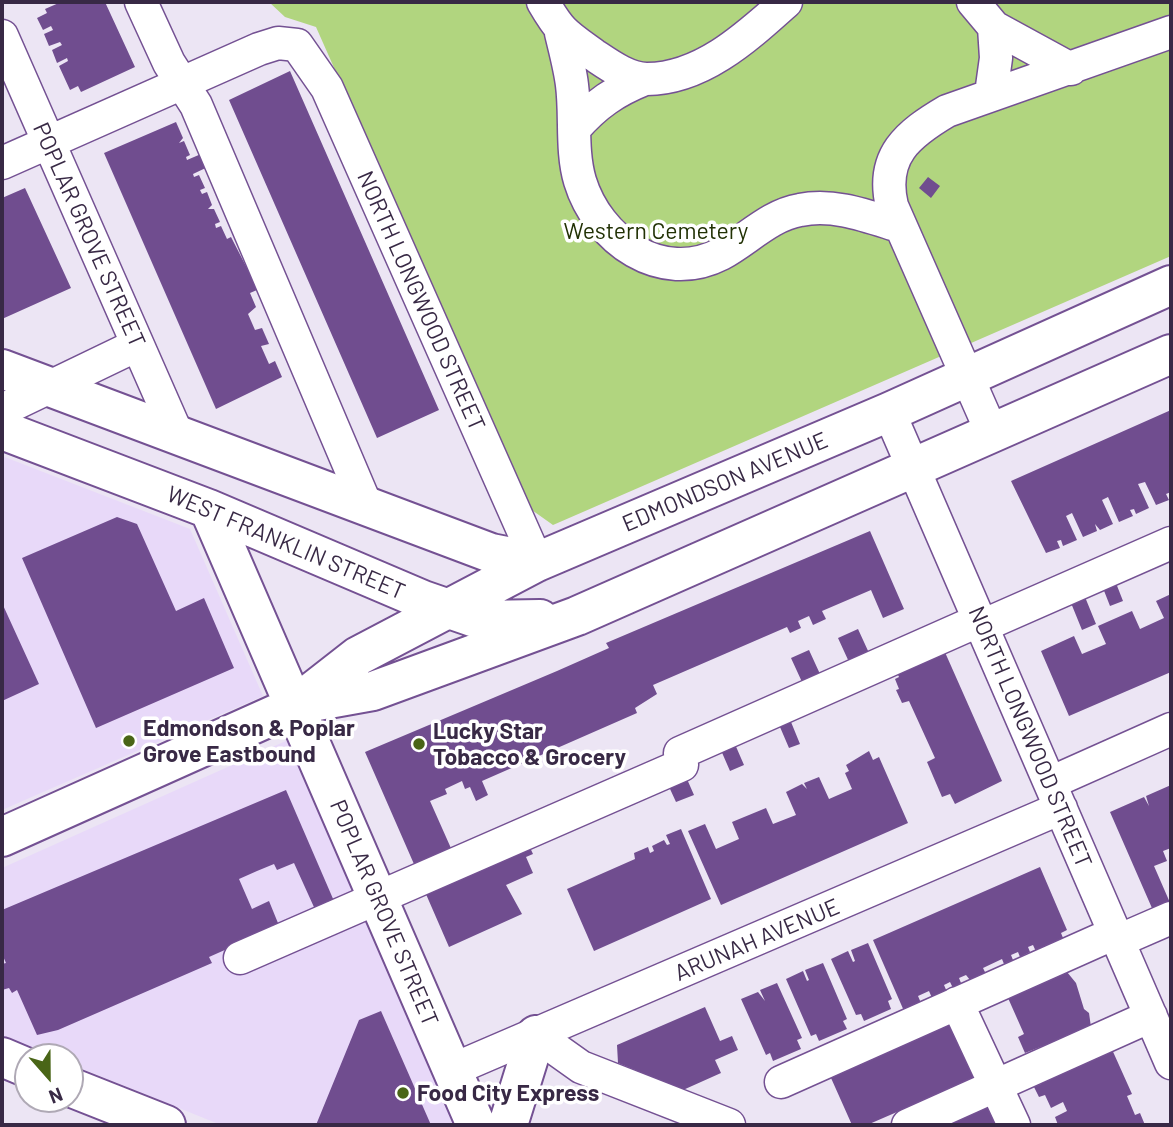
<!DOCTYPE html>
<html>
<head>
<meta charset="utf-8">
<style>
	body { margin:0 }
	#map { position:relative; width:1173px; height:1127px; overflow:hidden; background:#ece5f4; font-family:Barlow,sans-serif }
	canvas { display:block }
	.frame { position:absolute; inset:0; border:4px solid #382945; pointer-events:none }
	.north { position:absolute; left:14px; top:1043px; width:70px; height:70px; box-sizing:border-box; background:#fff; border:2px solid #afa9b5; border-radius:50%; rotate:159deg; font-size:19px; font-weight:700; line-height:28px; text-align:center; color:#382945 }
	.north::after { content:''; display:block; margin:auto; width:24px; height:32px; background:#496517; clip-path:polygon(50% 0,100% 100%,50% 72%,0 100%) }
</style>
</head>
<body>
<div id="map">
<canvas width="1173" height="1127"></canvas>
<div class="frame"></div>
<div class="north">N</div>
</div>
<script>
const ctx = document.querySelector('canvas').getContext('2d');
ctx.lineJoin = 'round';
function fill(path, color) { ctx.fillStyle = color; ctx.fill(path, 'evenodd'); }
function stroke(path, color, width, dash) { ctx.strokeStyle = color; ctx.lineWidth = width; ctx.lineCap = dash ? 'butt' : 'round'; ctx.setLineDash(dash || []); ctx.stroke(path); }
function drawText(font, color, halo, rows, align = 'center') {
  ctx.font = font + ' Barlow,sans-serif'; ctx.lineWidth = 7; ctx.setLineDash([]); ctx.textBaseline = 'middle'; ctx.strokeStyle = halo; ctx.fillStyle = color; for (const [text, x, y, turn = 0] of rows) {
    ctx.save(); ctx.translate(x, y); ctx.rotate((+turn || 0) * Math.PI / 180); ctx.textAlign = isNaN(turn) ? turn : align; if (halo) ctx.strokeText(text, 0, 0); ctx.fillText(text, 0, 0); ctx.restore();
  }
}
fill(new Path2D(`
	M2 456 190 529 263 696 2 810Z
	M288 740 456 1125H221L70 1064V1057H53L25 1045 2 1055V868Z`), '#e8d9f9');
fill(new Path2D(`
	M269 2H1171V256L553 525 529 508 316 27 285 17Z`), '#b1d57f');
fill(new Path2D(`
	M61 2H105L135 67 81 92 78 86 70 90 59 66 68 61 67 58 57 63 52 50 62 45 60 42 49 46 44 34 53 30 51 26 43 30 37 18 47 13 45 9Z
	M290 71 439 410 377 438 229 100Z
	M176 122 183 138 179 143 184 141 190 155 186 157 187 160 208 151 214 164 193 174 194 177 199 175 205 188 200 190 202 194 207 192 212 205 208 209H214L220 222 215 224 216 228 221 226 227 239 231 237 249 272 257 290 250 293 256 307 248 314 255 330 262 328 269 344 261 346 269 364 275 361 282 377 216 409 104 153Z
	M928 177 940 186 931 198 919 188Z
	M25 188 71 288 2 319V198Z
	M1171 410V492L1166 494 1169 500 1156 505 1145 482 1138 484 1149 508 1136 514 1134 509 1130 510 1133 516 1119 522 1108 497 1102 500 1113 524 1100 530 1095 524 1097 531 1083 537 1072 513 1066 516 1077 540 1063 546 1061 540 1057 541 1060 548 1046 553 1011 481Z
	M117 517 137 524 176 611 204 598 234 668 96 728 22 558Z
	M870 531 904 609 883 618 871 590 822 611 826 619 813 625 809 616 798 621 801 628 790 633 787 627 653 685 657 694 635 708 637 713 482 781 488 795 476 801 470 787 465 789 462 781 445 789 447 794 430 801 454 855 417 871 365 752 557 671 609 648 606 643Z
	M1114 578 1123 601 1110 606 1101 583Z
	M1171 594V672L1069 716 1041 651 1074 636 1082 654 1106 644 1098 626 1132 611 1140 629 1164 618 1156 601Z
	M1085 597 1096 624 1082 630 1071 603Z
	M2 603 39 684 2 701Z
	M858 629 869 653 849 662 838 638Z
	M940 641 1002 781 955 804 950 794 942 797 927 762 935 758 909 701 902 703 896 690 899 689 895 679 899 677 893 664Z
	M809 650 820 674 802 682 791 658Z
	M791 722 800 744 789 748 780 727Z
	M734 742 744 765 730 771 720 748Z
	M869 751 873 760 879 757 908 823 721 905 688 831 705 824 716 849 739 839 732 822 766 808 773 824 796 815 786 792 802 784 807 789 804 783 819 777 829 799 852 789 845 773 849 771 846 765Z
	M683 770 694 795 676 802 665 778Z
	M1171 785V848L1163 851 1167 861 1154 866 1171 905 1155 915 1110 812 1144 797 1149 806 1146 796Z
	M286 790 337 908 318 916 294 863 277 870 274 864 257 871 239 879 252 909 269 901 280 928 229 953 227 949 209 957 212 963 58 1030 37 1035 17 990 12 993 9 988 2 990V964L6 963 2 954V910Z
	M681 829 711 899 594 951 567 889 635 859 634 853 648 847 650 853 654 851 652 846 664 840 667 845 670 844 666 835Z
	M526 839 533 854 526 857 533 873 506 885 522 914 449 947 422 885Z
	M1040 867 1067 930 1061 933 1066 945 1038 956 1033 945 1028 947 1030 952 1020 957 1018 952 1011 955 1013 960 1004 964 1002 959 983 968 986 974 970 980 966 975 959 978 961 983 953 988 950 982 944 985 947 992 932 998 929 991 918 996 921 1003 904 1011 873 940Z
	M868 943 892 999 888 1001 891 1009 864 1021 861 1014 856 1015 831 959 848 951 853 962 855 961 851 950Z
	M823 963 847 1019 843 1021 847 1029 819 1041 816 1034 811 1036 786 979 803 971 807 981 809 980 805 970Z
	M1067 972 1076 983 1084 1009 1089 1013 1091 1027 1025 1053 1018 1037 1024 1034 1008 998Z
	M777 983 802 1038 797 1040 801 1049 773 1061 770 1053 766 1055 741 999 758 992 765 1001 760 990Z
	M705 1007 720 1041 732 1036 738 1050 715 1060 721 1073 683 1090 618 1063 617 1045Z
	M381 1011 431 1125H316L359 1020Z
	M956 1020 980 1076 867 1125H852L827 1069Z
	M1110 1045 1132 1094 1127 1096 1135 1115 1140 1113 1145 1125H1058L1055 1117 1067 1111 1063 1102 1051 1108 1045 1095 1039 1097 1034 1087 1041 1084 1038 1079Z
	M995 1098 1007 1125H946L938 1122Z`), '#704d8f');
const minor = new Path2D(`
	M141 2 169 63 196 105 366 505
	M543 2C561 33 565 34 594 55 609 65 628 79 647 79 702 79 748 36 786 2
	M973 2 994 27 996 58 991 94
	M994 27 1071 69
	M561 33C565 50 570 68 572 85 576 116 571 151 580 181 598 240 661 285 721 254 747 240 770 215 800 210 834 203 867 216 899 226
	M2 36 177 434
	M575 128C596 104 615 91 645 79
	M2 163 259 49 278 43 297 45 327 88 537 562
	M2 410 137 345
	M889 412 1171 1063
	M992 433 892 206C880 156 908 134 947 111L1171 32
	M982 626 1171 543
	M1050 783 1171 729
	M1118 941 1171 918
	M240 958 682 765 680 753 980 620
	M957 1003 1014 1125
	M536 1035 581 1067 729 1125
	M452 1070 1061 808
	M781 1082 1115 933
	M908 1125 1151 1016`);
const major = new Path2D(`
	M2 369 491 553 537 562
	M2 430 209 509 423 600 481 620 540 619
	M209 509 476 1125
	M295 705 373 691 577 616 1171 354
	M2 837 294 706 358 656 537 562 889 412 1171 285
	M2 1057 28 1068
	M70 1087 166 1125
	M508 1125 536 1035`);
stroke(minor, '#745193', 35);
stroke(major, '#745193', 42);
stroke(minor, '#fff', 32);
stroke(major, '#fff', 38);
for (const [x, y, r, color] of [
	[129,741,7,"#496517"],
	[419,744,7,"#496517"],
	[403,1093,7,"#496517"]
]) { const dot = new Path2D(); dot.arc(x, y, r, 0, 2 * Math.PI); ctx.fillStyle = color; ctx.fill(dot); stroke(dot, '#fff', 2.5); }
drawText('23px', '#213104', '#fff', [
	["Western Cemetery",656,231]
]);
drawText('23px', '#382945', '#fff', [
	["POPLAR GROVE STREET",89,235,66],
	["NORTH LONGWOOD STREET",421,301,66],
	["EDMONDSON AVENUE",725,482,-23],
	["WEST FRANKLIN STREET",286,543,23],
	["NORTH LONGWOOD STREET",1030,737,67],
	["POPLAR GROVE STREET",384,913,67],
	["ARUNAH AVENUE",757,940,-23]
]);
drawText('bold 23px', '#382945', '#fff', [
	["Edmondson & Poplar",143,728],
	["Grove Eastbound",143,754],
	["Lucky Star",433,731],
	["Tobacco & Grocery",433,757],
	["Food City Express",417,1093]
], 'left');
</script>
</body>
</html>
